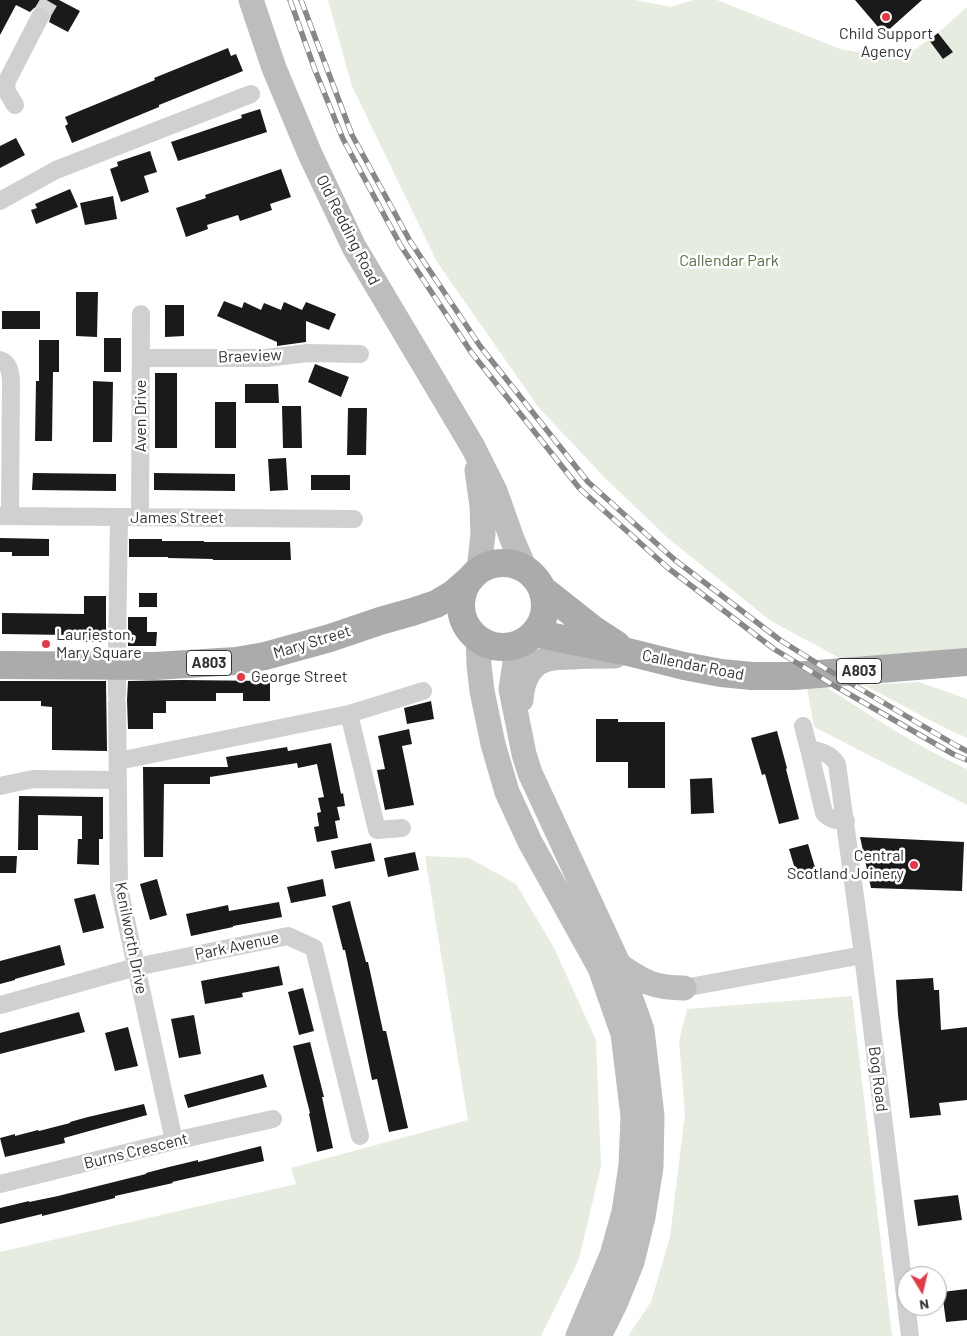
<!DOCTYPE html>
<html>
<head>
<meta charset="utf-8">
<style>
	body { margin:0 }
	#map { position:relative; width:967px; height:1336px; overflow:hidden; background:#fff; font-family:Barlow,sans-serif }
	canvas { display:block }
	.north { position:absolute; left:897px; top:1266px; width:50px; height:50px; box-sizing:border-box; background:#fff; border:1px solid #adadad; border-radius:50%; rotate:171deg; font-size:14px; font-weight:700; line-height:20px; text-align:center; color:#333 }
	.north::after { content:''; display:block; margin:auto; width:18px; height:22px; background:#e63946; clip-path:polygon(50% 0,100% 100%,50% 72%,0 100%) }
</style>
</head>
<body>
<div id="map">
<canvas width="967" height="1336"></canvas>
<div class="north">N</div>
</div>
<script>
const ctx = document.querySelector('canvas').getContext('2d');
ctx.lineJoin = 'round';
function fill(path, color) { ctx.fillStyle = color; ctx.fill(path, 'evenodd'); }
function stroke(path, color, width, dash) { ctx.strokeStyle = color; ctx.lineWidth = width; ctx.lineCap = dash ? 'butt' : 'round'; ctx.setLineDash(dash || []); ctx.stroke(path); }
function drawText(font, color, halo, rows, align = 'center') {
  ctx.font = font + ' Barlow,sans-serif'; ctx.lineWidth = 5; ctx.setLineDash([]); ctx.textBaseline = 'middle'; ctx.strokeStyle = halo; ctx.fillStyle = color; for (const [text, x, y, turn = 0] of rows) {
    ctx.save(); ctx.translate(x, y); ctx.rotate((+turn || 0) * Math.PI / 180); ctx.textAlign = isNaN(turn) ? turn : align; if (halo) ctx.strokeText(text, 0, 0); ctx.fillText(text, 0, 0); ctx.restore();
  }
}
fill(new Path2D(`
	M328 0H635L671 7 694 0H717L840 49 874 55 916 49 938 33 967 7V650L851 664 771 621 669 539 606 479 539 408 437 262 352 86Z
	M919 682 967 699V738L943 727 864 685Z
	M826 687C872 716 917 747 967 769V805L814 727 807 688Z
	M425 856 469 858 516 884 554 948 596 1040 601 1166 579 1259 541 1336H0V1252L296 1184 291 1168 468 1120Z
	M852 996 892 1336H628L651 1302 670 1237 685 1114 679 1041 687 1009Z`), '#e6ecdf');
fill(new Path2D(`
	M0 0H59L80 11 68 32 49 22 51 16 49 12 45 8 39 6 34 8 30 12 16 5 0 35Z
	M855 0H922L884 34Z
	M938 33 953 52 943 59 929 40Z
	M228 48 231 56 236 54 243 71 159 105V107L72 143 65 126 68 124 65 117 155 80 154 78Z
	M260 109 267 132 178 161 171 142 242 118 241 115Z
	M16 138 25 155 0 168V146Z
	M150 151 157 172 144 176 149 192 121 202 110 169 118 166 117 162Z
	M281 169 291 197 270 204 272 210 240 221 238 215 207 225 208 229 186 237 176 208 206 198 205 195Z
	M70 189 78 207 36 224 31 210 37 208 35 204Z
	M113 196 117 219 85 225 80 203Z
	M76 292H98L97 337 76 336Z
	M224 301 242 308 244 302 261 310 264 303 281 310 284 302 302 310 306 302 336 314 329 330 306 321V342L277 346V342L217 316Z
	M165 305H184V336L165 337Z
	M2 311H40V329H2Z
	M104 338H121V372H104Z
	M39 340H59V372H53L52 441H35L36 381H39Z
	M315 364 349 377 341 397 308 382Z
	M155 373H177V448H155Z
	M93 381 113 382 112 442H93Z
	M245 384H278L279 403H245Z
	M215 402H236V448H215Z
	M282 406H301L302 448H283Z
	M348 408H367L366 455H347Z
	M286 458 288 490 270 491 268 459Z
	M33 473 116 474V491L32 490Z
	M154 473 235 474V491L154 490Z
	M311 475H350V490H311Z
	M0 538 49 539V556H12V552H0Z
	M129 539H162V541H204V542H290L291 560H213V559L168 558V557H129Z
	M139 593H157V607H139Z
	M84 596H106V642H83L84 639 69 638V635L2 634V613L84 614Z
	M128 617H147V632H157L156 646H128Z
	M181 680 270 681V701H243V693H216V701H166V713H153V729H128L127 700 128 681Z
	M0 681H106L107 751 52 750V707L41 706V701H0Z
	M431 701 434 719 407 724 404 708Z
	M596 719H618V722H665V788H628V762H596Z
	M409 729 412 744 402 746 414 805 385 810 377 770 385 769 378 736Z
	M777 731 787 768 786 769 799 819 779 824 765 774 762 775 751 738Z
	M331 743 341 794 343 793 345 806 337 807 340 820 335 821 338 838 317 842 314 827 319 826 317 813 321 812 318 798 324 797 317 764 298 768 297 763 210 777V784H164L163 857H144L143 767H228L226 757 287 747 288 751Z
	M712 778 714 813 691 814 690 779Z
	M19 796 103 797V839H99V865L77 864 78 839H82V816L38 815V850H18Z
	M860 837 964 842 962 891 871 888Z
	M371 843 375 861 335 869 331 851Z
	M808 844 817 874 798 879 789 849Z
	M415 852 419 870 388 877 384 858Z
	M0 856H17L16 873H0Z
	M157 879 167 915 150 920 140 884Z
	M323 879 326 896 291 903 287 887Z
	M95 894 104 928 83 933 74 899Z
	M350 901 366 962H368L383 1031H386L408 1128 389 1132 377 1079 372 1080 345 950H343L332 906Z
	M279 902 282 917 233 926V927L191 936 186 914 228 905 229 911Z
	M60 945 65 965 15 979V980L0 984V961Z
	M279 966 283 985 242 993 243 997 205 1004 201 981Z
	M933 978 934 990H939L941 1030 967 1027V1100L939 1103 941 1115 910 1118 898 1015 896 980Z
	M303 988 314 1031 299 1035 288 992Z
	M79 1012 85 1032 0 1054V1033Z
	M194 1015 201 1054 179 1058 171 1019Z
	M128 1027 138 1066 115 1071 105 1033Z
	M310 1042 324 1097H322L333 1148 317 1152 309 1114 310 1113 293 1046Z
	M263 1074 267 1087 188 1108 184 1095Z
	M144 1104 147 1115 64 1138 65 1143 5 1157 0 1138 15 1134V1136L38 1130 39 1131 70 1123V1122L88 1117Z
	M261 1146 264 1161 172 1182 173 1183 115 1196V1198L67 1210 42 1216V1214L0 1224V1208L29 1201V1202L58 1196 146 1174V1173L169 1167 198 1160V1162Z
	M958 1195 962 1220 918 1226 914 1200Z
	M967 1289V1320L946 1322 942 1292Z`), '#1a1a1a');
stroke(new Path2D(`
	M40 17 50 0`), '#d6d6d6', 18, [18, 9]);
stroke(new Path2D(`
	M15 105 6 90 7 81 40 17
	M0 201 56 170 251 94
	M141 358H266L308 353 360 354
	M0 360C9 363 10 371 11 380L10 516
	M0 516 354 519
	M140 517 141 314
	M117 649 119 517
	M117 696V666
	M117 703 119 888 174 1141
	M349 714 377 830 402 828
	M803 726 809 749C820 751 830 753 837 764L863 955 910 1336
	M809 749 824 813C830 820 837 820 846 821
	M118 761 349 714 423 691
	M0 786 33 779 118 780
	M684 988 863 955
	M0 1005 136 967 288 936 314 948 360 1136
	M0 1184 174 1141 273 1119`), '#d0d0d0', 18);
stroke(new Path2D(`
	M251 0 274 68 310 154 354 247 473 447 495 491 512 539 525 569
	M477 470 482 506 483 534 479 570
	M478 639 479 665 482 691 493 744 507 792 530 842 600 968 623 1034 633 1116 631 1165 624 1212 612 1255 578 1336
	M524 642 515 663 511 689 524 754 530 773 619 965 642 1030 652 1116 651 1167 643 1217 632 1262 615 1304 599 1336
	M521 700C522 684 528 665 545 660 554 657 564 657 572 657 586 656 601 656 615 656
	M619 965C643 982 655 988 684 988`), '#bdbdbd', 25);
stroke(new Path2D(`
	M461 605a42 42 0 1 1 84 0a42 42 0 1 1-84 0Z
	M542 589 594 630 617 645
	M534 633 628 652 684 666 721 673 752 676H794L967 662
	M0 665 155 666 236 661 265 656 330 638 380 621 412 612 436 604 453 594 469 580`), '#ababab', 28);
const rail = new Path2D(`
	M290 0 315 70 343 139 401 246 471 352 580 489 668 568 774 649 835 686 953 754 967 760
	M301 0 352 135 410 241 480 346 588 482 675 560 780 640 823 667 957 746 967 751`);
stroke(rail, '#888', 5.5);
stroke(rail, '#fff', 4, [11]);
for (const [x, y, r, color] of [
	[886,17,5,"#e63946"],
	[46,644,5,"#e63946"],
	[241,677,5,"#e63946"],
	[914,865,5,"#e63946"]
]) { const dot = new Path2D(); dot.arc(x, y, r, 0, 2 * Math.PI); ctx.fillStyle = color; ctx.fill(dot); stroke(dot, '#fff', 2); }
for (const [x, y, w] of [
	[209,663,45],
	[859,671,45]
]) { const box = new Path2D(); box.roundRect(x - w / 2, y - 12.5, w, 25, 4); ctx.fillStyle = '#fff'; ctx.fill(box); stroke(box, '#333', 1); }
drawText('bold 15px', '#333', null, [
	["A803",209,663],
	["A803",859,671]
]);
drawText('16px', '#333', '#fff', [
	["Child Support",886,34,"center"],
	["Agency",886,52,"center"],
	["Laurieston,",56,635],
	["Mary Square",56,653],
	["George Street",251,677],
	["Central",904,856,"right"],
	["Scotland Joinery",904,874,"right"]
], 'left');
drawText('16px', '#333', '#fff', [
	["Old Redding Road",348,230,63],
	["Braeview",250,356,-2],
	["Aven Drive",141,416,-90],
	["James Street",177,518],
	["Mary Street",312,642,-17],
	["Callendar Road",693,665,11],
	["Kenilworth Drive",131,938,79],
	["Park Avenue",237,946,-12],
	["Bog Road",878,1079,83],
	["Burns Crescent",136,1151,-14]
]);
drawText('16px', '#56703f', '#fff', [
	["Callendar Park",729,261]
]);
</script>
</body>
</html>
